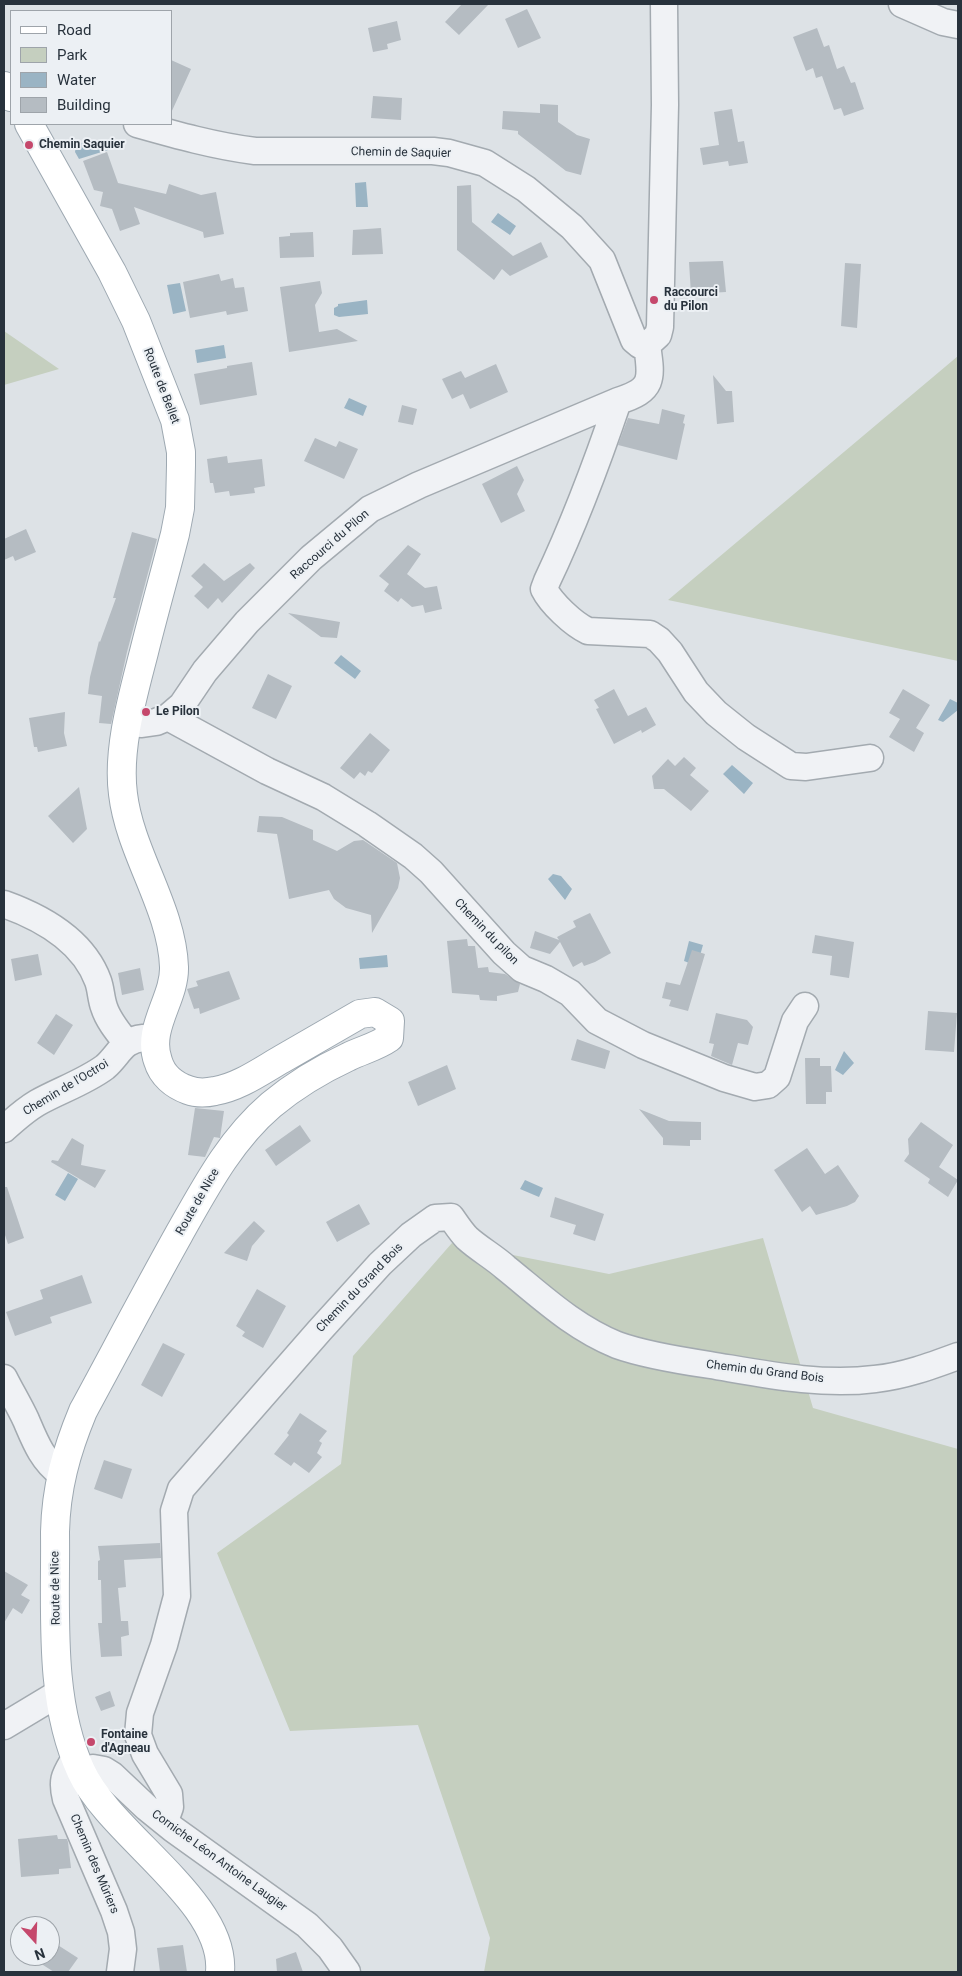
<!DOCTYPE html>
<html>
<head>
<meta charset="utf-8">
<style>
	body { margin:0 }
	#map { position:relative; width:962px; height:1976px; overflow:hidden; background:#dde2e6; font-family:Roboto,sans-serif }
	canvas { display:block }
	.frame { position:absolute; inset:0; border:5px solid #28323c; pointer-events:none }
	.legend { position:absolute; left:10px; top:10px; width:162px; height:115px; box-sizing:border-box; background:#ecf0f4; border:1px solid #9ea4aa; margin:0; padding:6px 9px; list-style:none; font-size:15px; color:#28323c }
	.legend li { display:flex; align-items:center; gap:10px; height:25px }
	.legend b { width:25px; border:1px solid #9ea4aa }
	.north { position:absolute; left:10px; top:1916px; width:50px; height:50px; box-sizing:border-box; background:#ecf0f4; border:1px solid #9ea4aa; border-radius:50%; rotate:160deg; font-size:14px; font-weight:700; line-height:20px; text-align:center; color:#28323c }
	.north::after { content:''; display:block; margin:auto; width:18px; height:22px; background:#c5486c; clip-path:polygon(50% 0,100% 100%,50% 72%,0 100%) }
</style>
</head>
<body>
<div id="map">
<canvas width="962" height="1976"></canvas>
<div class="frame"></div>
<ul class="legend">
<li><b style="height:6px;background:#fff"></b>Road</li>
<li><b style="height:14px;background:#c5cfbf"></b>Park</li>
<li><b style="height:14px;background:#9ab4c4"></b>Water</li>
<li><b style="height:14px;background:#b5bcc2"></b>Building</li>
</ul>
<div class="north">N</div>
</div>
<script>
const ctx = document.querySelector('canvas').getContext('2d');
ctx.lineJoin = 'round';
function fill(path, color) { ctx.fillStyle = color; ctx.fill(path, 'evenodd'); }
function stroke(path, color, width, dash) { ctx.strokeStyle = color; ctx.lineWidth = width; ctx.lineCap = dash ? 'butt' : 'round'; ctx.setLineDash(dash || []); ctx.stroke(path); }
function drawText(font, color, halo, rows, align = 'center') {
  ctx.font = font + ' Roboto,sans-serif'; ctx.lineWidth = 4; ctx.setLineDash([]); ctx.textBaseline = 'middle'; ctx.strokeStyle = halo; ctx.fillStyle = color; for (const [text, x, y, turn = 0] of rows) {
    ctx.save(); ctx.translate(x, y); ctx.rotate((+turn || 0) * Math.PI / 180); ctx.textAlign = isNaN(turn) ? turn : align; if (halo) ctx.strokeText(text, 0, 0); ctx.fillText(text, 0, 0); ctx.restore();
  }
}
fill(new Path2D(`
	M4 331 59 369 4 385Z
	M958 356V661L668 600Z
	M763 1238 813 1408 958 1449V1972H484L490 1938 418 1725 290 1731 217 1553 341 1464 353 1356 452 1243 609 1274Z`), '#c5cfbf');
fill(new Path2D(`
	M83 142 108 148V150L79 159 75 152 76 146Z
	M366 182 368 207H356L355 183Z
	M498 213 516 226 510 235 491 222Z
	M180 283 186 311 173 314 167 285Z
	M367 300 368 314 339 317 334 315V308L338 306V304Z
	M224 345 226 358 197 363 195 350Z
	M349 398 367 406 363 416 344 408Z
	M341 655 361 671 355 679 334 663Z
	M950 699 958 703V710L943 722 938 720Z
	M732 765 753 783 744 794 723 774Z
	M553 874 561 876 572 889 565 900 548 879Z
	M689 941 703 945 697 966 684 961Z
	M387 955 388 967 360 969 359 958Z
	M844 1051 854 1063 843 1075 835 1070Z
	M68 1173 78 1179 65 1201 55 1195Z
	M525 1180 543 1188 539 1197 520 1189Z`), '#9ab4c4');
fill(new Path2D(`
	M462 4H489L459 35 445 22Z
	M527 9 541 38 518 48 505 19Z
	M397 21 401 40 387 44 388 49 373 52 368 28Z
	M817 28 824 47 829 45 837 69 844 66 851 83 855 82 864 109 844 116 841 108 834 110 822 76 816 78 813 68 806 71 793 37Z
	M171 60 191 69 171 113Z
	M373 96 402 98 401 120 371 118Z
	M540 104 558 105V122L577 135 590 139 581 175 566 171 518 134V131L502 129 503 111 540 113Z
	M732 109 738 142 744 141 748 163 729 166 728 161 703 165 700 148 719 145 714 112Z
	M107 152 118 183 166 194 169 184 201 195 216 192 224 234 204 238 203 232 134 207 140 224 120 231 112 209 100 206 103 192 94 190 83 161Z
	M471 185 472 222 513 256 541 242 548 257 510 276 502 269 494 280 457 250V186Z
	M381 228 383 254 352 255 353 230Z
	M313 232 314 257 280 258 279 237 290 236V233Z
	M723 261 726 292 691 294 689 262Z
	M845 263 861 264 857 328 841 326Z
	M219 274 221 281 233 278 235 288 244 287 248 311 227 315 226 311 190 318 183 282Z
	M320 281 322 293 315 305 319 332 337 329 358 341 289 352 280 287Z
	M252 362 257 395 200 405 194 374 227 368V366Z
	M496 364 508 392 470 409 463 394 452 399 442 379 461 371 465 378Z
	M713 375 726 391H732L734 422 717 424Z
	M402 405 417 409 413 425 398 422Z
	M662 409 685 415 683 423 685 424 677 460 618 445 628 418 659 424Z
	M315 438 336 447 339 441 358 449 344 479 304 461Z
	M227 456 228 463 262 459 265 486 254 488 255 493 230 496 229 491 215 493 213 483H210L207 459Z
	M517 466 524 480 517 494 525 511 501 523 482 484Z
	M26 529 36 552 15 561 13 556 4 560V539Z
	M132 532 157 539 127 652 111 724 99 723 102 696 88 694 90 677 99 641 100 642 116 598H113Z
	M408 545 421 554 407 574 425 588 437 586 442 609 425 613 423 605 412 607 401 598 398 602 384 591 389 584 379 576Z
	M204 563 224 581 250 563 255 568 222 603 218 598 208 609 194 596 203 587 191 576Z
	M288 613 340 622 337 638 321 637Z
	M268 674 292 686 276 719 252 708Z
	M614 689 628 716 646 707 656 725 642 733 641 730 614 744 596 709 599 708 594 700Z
	M903 689 930 705 916 728 924 733 914 752 889 737 900 719 889 713Z
	M65 712 64 733 67 746 38 752 37 747H34L29 718Z
	M370 733 390 750 372 773 368 771 365 776 360 772 354 779 340 768Z
	M684 757 696 768 690 775 709 791 691 811 664 789H654L652 776 668 759 675 766Z
	M79 787 87 829 73 843 48 816Z
	M259 816 282 817 313 830V840L337 851 354 841 363 840 397 863 400 878 398 888 372 933 371 915 346 908 334 899 329 890 289 899 277 834 257 832Z
	M590 913 611 953 595 962 584 966 582 962 573 967 560 942 550 954 530 948 535 931 559 940 557 937 576 927 573 921Z
	M815 935 854 942 849 978 830 975 832 956 812 953Z
	M467 939 468 946H475L478 968 488 967 489 972 505 974 520 984 518 992 497 996V1001L480 1000 479 995 452 993 447 941Z
	M692 950 705 954 688 1011 669 1006 671 1000 662 998 666 982 680 985Z
	M38 954 42 975 15 981 11 959Z
	M140 968 144 990 122 995 118 973Z
	M229 971 240 999 200 1014 199 1008 194 1009 187 989 198 986 196 981Z
	M928 1011 957 1013 954 1052 925 1050Z
	M716 1013 747 1020 753 1027 748 1045 738 1043 732 1065 711 1056 714 1044 709 1043Z
	M56 1014 73 1025 54 1055 37 1043Z
	M577 1039 610 1051 605 1069 571 1060Z
	M805 1058H820V1066H831L832 1092H826V1104H806Z
	M447 1065 456 1089 418 1106 408 1082Z
	M195 1108 224 1111 220 1138 214 1137 205 1157 188 1155Z
	M639 1109 669 1121 701 1122V1140H690V1146L663 1145V1138Z
	M921 1122 953 1145 939 1167 958 1180 948 1197 928 1183 930 1179 904 1161 909 1154 908 1139Z
	M300 1125 311 1141 276 1166 265 1150Z
	M72 1138 84 1145 81 1165 106 1170 95 1188 51 1162 52 1160 58 1161Z
	M807 1148 825 1174 838 1165 859 1196 855 1202 847 1206 816 1215 810 1206 802 1212 774 1170Z
	M4 1187H7L24 1238 8 1244 4 1232Z
	M555 1197 604 1214 595 1241 573 1234 576 1225 550 1217Z
	M359 1204 370 1224 337 1242 326 1222Z
	M254 1221 265 1231 252 1246 247 1261 224 1253Z
	M82 1275 92 1303 50 1317 52 1323 15 1336 6 1312 43 1299 40 1290Z
	M257 1289 286 1306 263 1348 242 1336 245 1332 236 1326Z
	M163 1343 185 1354 162 1397 141 1385Z
	M300 1413 327 1431 319 1441 322 1443 317 1453 322 1457 309 1473 294 1462 291 1466 274 1454 289 1435 287 1433Z
	M104 1460 132 1469 122 1499 94 1489Z
	M160 1543 161 1558 124 1560 126 1587 118 1588 121 1621H128L129 1635 121 1637 122 1656 101 1657 98 1623H102L101 1580H98V1561L100 1560 98 1546Z
	M4 1571 28 1585 21 1595 30 1600 22 1614 13 1608 4 1623Z
	M110 1691 115 1706 101 1711 95 1697Z
	M57 1835 58 1839H67L68 1842 71 1868 59 1869V1874L21 1877 18 1839Z
	M50 1940 78 1958 68 1972H54L29 1956H50Z
	M183 1945 187 1972H160L157 1948Z
	M296 1952 303 1972H277L276 1959Z`), '#b5bcc2');
const minor = new Path2D(`
	M902 4 943 22 958 25
	M137 124C176 135 215 146 255 151H433L449 153 485 163 526 189 572 227 602 260 634 340 640 345H647L658 335 660 327 665 105 664 4
	M618 401C597 463 575 522 547 581L544 589C551 603 573 624 588 631L650 634 659 640 670 652 696 692 716 713 746 737 791 766 806 767 870 758
	M168 717 267 771 323 797 367 824 413 856 431 872 504 953 522 969 546 979 570 993 597 1021 643 1045 724 1078 755 1087 768 1085 777 1077 795 1021 805 1006
	M128 723 142 724 156 722 168 717 182 705 205 671 247 622 311 558 370 509 419 485 618 401C654 390 652 379 647 345
	M4 904C43 918 83 940 98 981 101 989 101 999 104 1007 108 1020 118 1032 126 1042
	M4 1129C14 1120 25 1110 37 1103 58 1091 85 1082 105 1067 119 1055 122 1040 143 1038
	M4 1378C11 1392 19 1405 26 1420 35 1441 42 1460 61 1474
	M4 1726 59 1693
	M75 1758C65 1775 61 1779 66 1799L114 1911 121 1932 123 1949 120 1972
	M81 1773 93 1768 104 1770 112 1775 147 1808 173 1829 307 1925 330 1948 347 1972
	M165 1821 170 1807 169 1794 145 1754 138 1735 140 1713 164 1645 177 1596 174 1511 181 1489 320 1330 380 1264 411 1235 435 1218 451 1217C456 1224 461 1232 467 1238 479 1249 494 1257 506 1268 542 1297 573 1327 617 1345 642 1354 683 1361 710 1365 764 1374 820 1386 875 1379 904 1376 931 1366 958 1356`);
const major = new Path2D(`
	M4 86 11 97
	M29 124 112 272 136 321 175 420 181 452V465L180 508 175 534C165 573 154 612 144 652 133 695 117 749 123 794 130 853 172 908 174 967 175 999 146 1028 158 1061 162 1075 174 1085 188 1090 196 1093 206 1093 215 1091 239 1087 261 1071 282 1059 308 1044 334 1029 360 1014L375 1012 390 1021 389 1038C376 1047 362 1050 348 1057 320 1070 295 1085 271 1105 230 1140 205 1188 179 1234 146 1293 115 1352 83 1411 66 1452 56 1488 55 1532 56 1610 48 1700 81 1771 110 1835 226 1901 220 1972`);
stroke(minor, '#a3aab0', 29);
stroke(major, '#9da8b1', 30);
stroke(minor, '#f0f2f5', 26);
stroke(major, '#fff', 28);
for (const [x, y, r, color] of [
	[29,145,5,"#c5486c"],
	[654,300,5,"#c5486c"],
	[146,712,5,"#c5486c"],
	[91,1742,5,"#c5486c"]
]) { const dot = new Path2D(); dot.arc(x, y, r, 0, 2 * Math.PI); ctx.fillStyle = color; ctx.fill(dot); stroke(dot, '#ecf0f4', 2); }
drawText('bold 12px', '#28323c', '#ecf0f4', [
	["Chemin Saquier",39,145],
	["Raccourci",664,293],
	["du Pilon",664,307],
	["Le Pilon",156,712],
	["Fontaine",101,1735],
	["d'Agneau",101,1749]
], 'left');
drawText('12px', '#28323c', '#ecf0f4', [
	["Chemin de Saquier",401,153,1],
	["Route de Bellet",161,386,69],
	["Raccourci du Pilon",330,545,-41],
	["Chemin du pilon",486,932,46],
	["Chemin de l'Octroi",66,1088,-31],
	["Route de Nice",198,1202,-60],
	["Chemin du Grand Bois",360,1288,-46],
	["Chemin du Grand Bois",765,1372,7],
	["Route de Nice",56,1588,-91],
	["Corniche Léon Antoine Laugier",219,1861,36],
	["Chemin des Mûriers",94,1864,67]
]);
</script>
</body>
</html>
